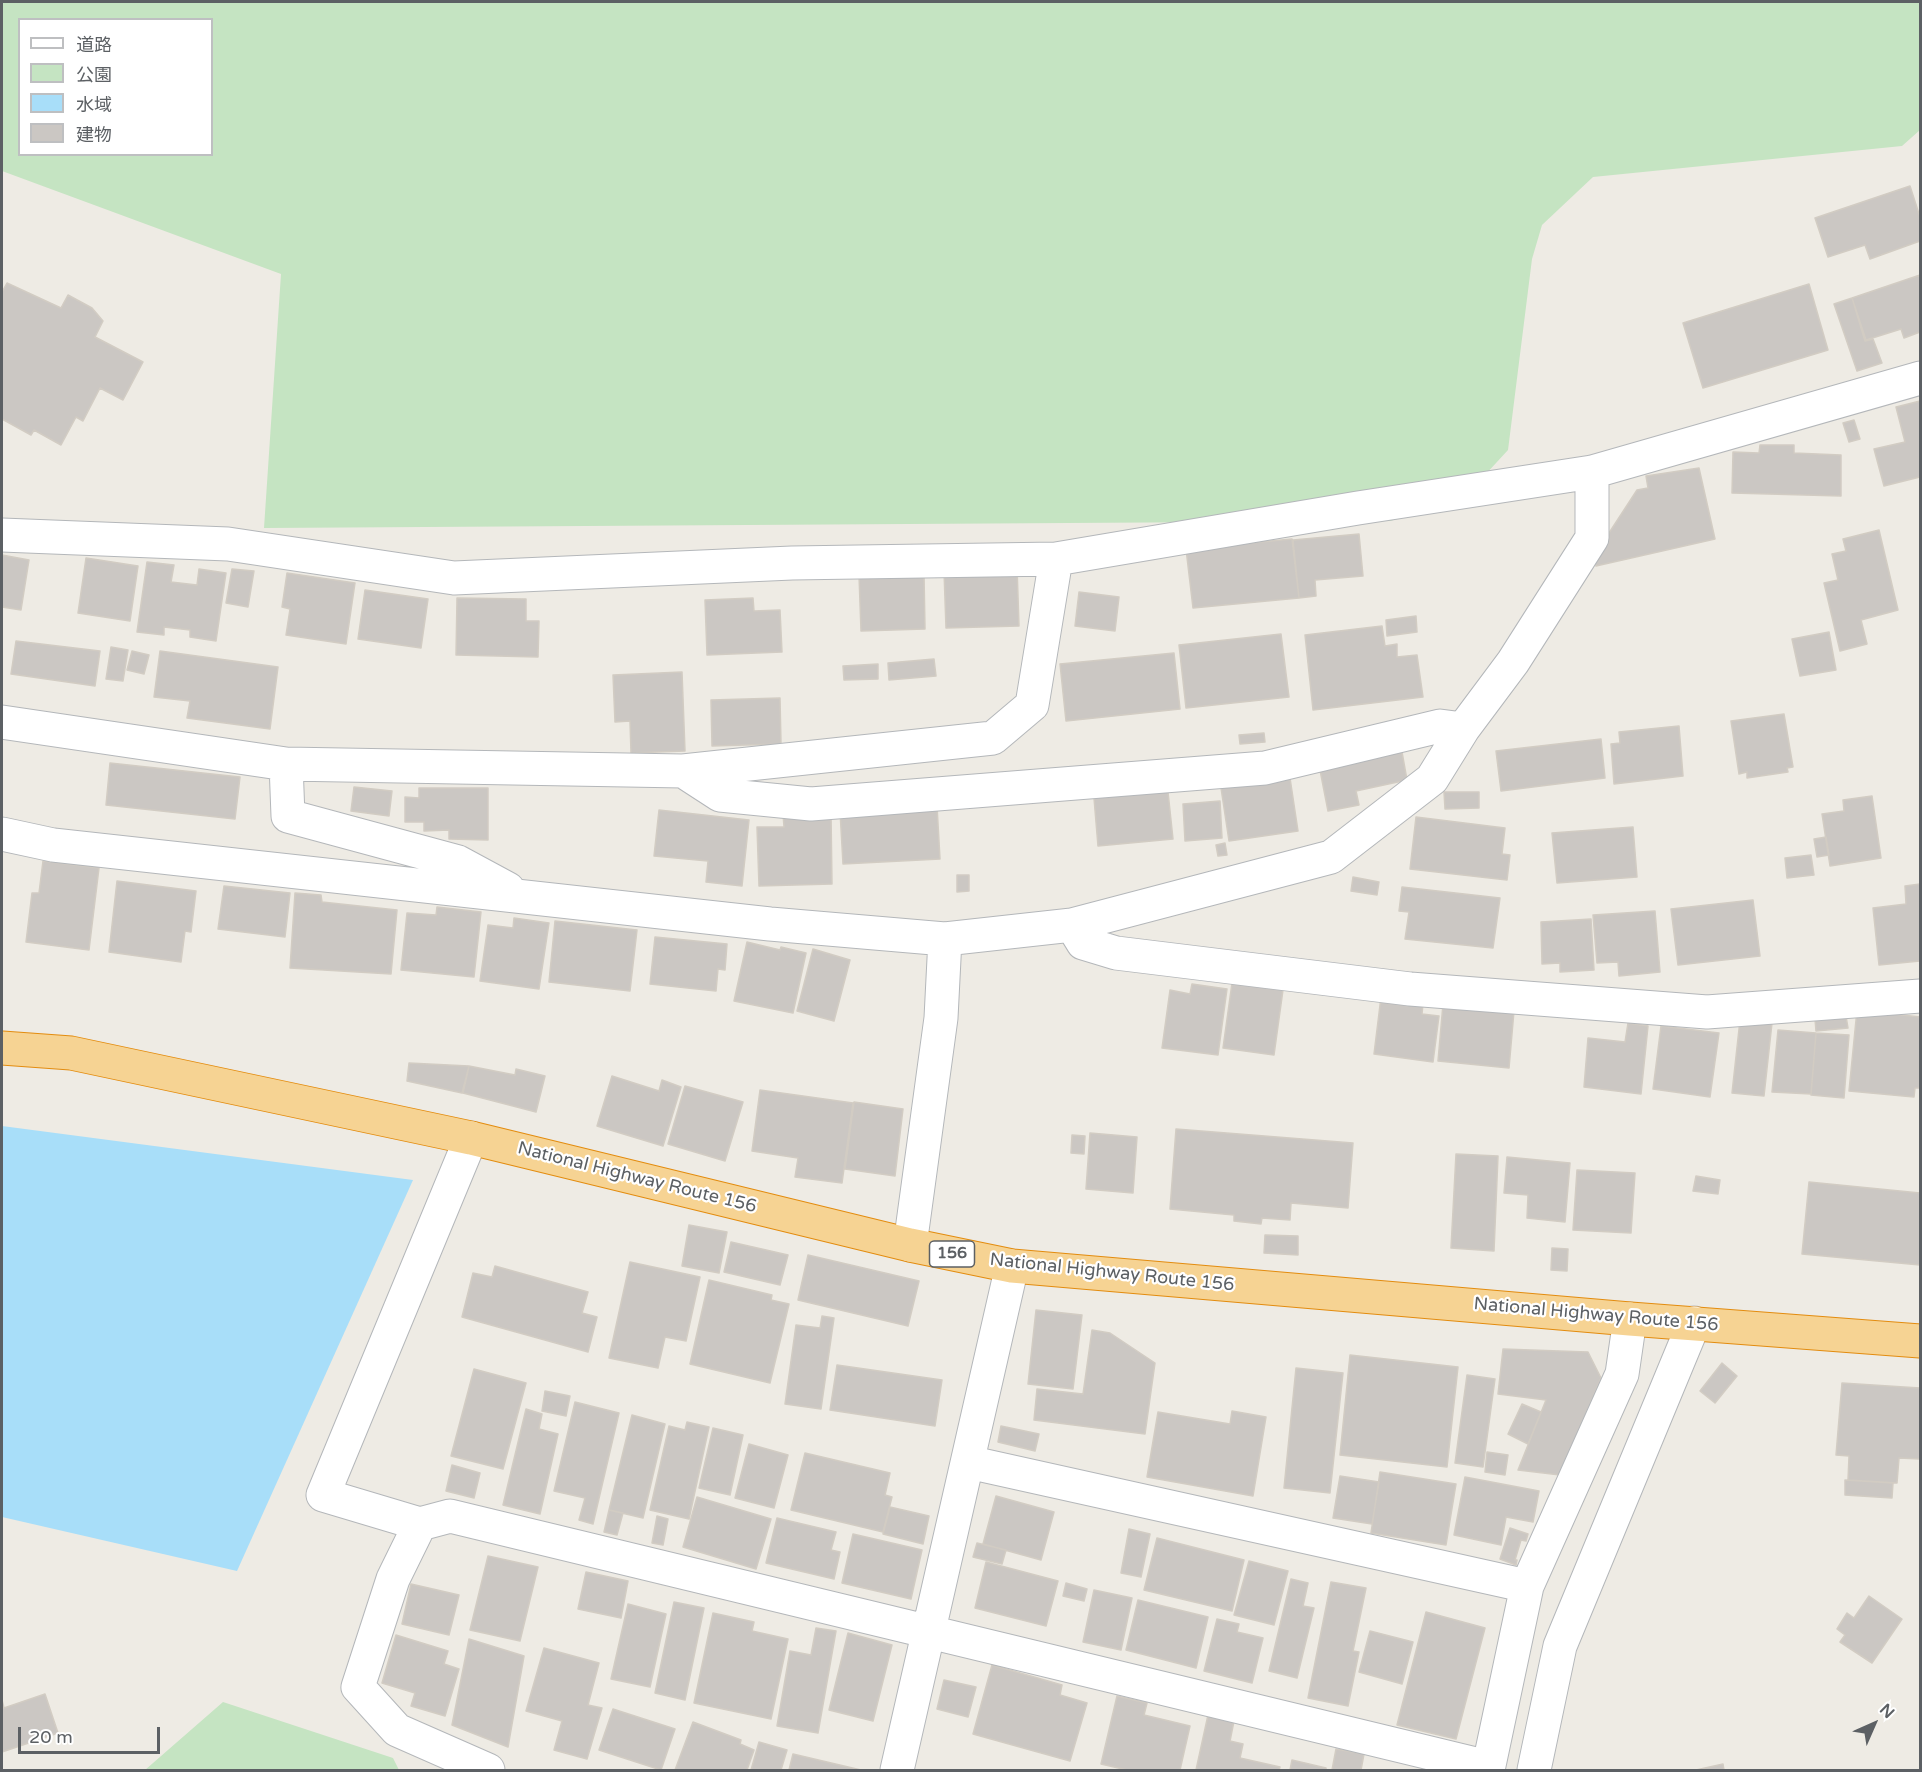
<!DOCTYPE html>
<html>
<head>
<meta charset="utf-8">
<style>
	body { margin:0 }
	#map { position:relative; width:1922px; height:1772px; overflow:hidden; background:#eeebe4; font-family:"Varela Round","Noto Sans JP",sans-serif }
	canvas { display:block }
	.frame { position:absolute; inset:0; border:3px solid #5c6064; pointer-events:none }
	.legend { position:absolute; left:18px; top:18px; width:195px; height:138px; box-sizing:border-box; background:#fff; border:2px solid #bebfc1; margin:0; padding:8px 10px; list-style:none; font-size:18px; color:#5c6064 }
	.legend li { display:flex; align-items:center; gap:12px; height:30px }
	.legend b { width:30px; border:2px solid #bebfc1 }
	.north { position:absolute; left:1844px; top:1694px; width:60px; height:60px; -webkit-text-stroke:4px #fff; paint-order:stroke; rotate:45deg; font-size:16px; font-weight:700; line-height:24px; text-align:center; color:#5c6064 }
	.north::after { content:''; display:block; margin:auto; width:21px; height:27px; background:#5c6064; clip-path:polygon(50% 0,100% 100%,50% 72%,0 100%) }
	.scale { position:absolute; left:18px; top:1727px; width:142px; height:27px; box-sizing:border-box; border:3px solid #5c6064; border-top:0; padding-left:8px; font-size:18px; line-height:21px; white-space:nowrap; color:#5c6064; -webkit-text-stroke:4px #fff; paint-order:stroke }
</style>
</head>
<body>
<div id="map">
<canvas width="1922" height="1772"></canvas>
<div class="frame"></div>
<ul class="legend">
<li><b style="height:8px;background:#fff"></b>道路</li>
<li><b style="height:16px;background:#c5e4c2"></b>公園</li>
<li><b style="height:16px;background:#a8def9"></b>水域</li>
<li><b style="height:16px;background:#cbc7c3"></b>建物</li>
</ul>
<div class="north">N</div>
<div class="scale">20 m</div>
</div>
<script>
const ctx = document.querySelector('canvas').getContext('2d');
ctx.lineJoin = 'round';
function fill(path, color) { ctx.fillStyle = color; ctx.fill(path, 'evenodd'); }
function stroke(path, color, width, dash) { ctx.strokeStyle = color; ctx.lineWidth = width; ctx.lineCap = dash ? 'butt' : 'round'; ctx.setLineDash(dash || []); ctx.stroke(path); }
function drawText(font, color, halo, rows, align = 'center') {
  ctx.font = font + ' "Varela Round",sans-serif'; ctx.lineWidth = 4.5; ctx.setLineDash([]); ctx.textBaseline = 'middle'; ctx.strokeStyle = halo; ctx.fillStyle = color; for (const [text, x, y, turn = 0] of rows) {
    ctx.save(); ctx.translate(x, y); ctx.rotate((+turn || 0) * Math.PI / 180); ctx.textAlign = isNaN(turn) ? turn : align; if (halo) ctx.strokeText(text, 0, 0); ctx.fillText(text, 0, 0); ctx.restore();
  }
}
fill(new Path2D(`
	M2 2H1920V130L1902 146 1593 177 1542 225 1532 259 1508 450 1461 501 1390 521 264 528 281 274 2 171ZM20 20H212V154H20Z
	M223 1702 393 1758 399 1770H145Z`), '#c5e4c2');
fill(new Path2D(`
	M2 1126 413 1180 237 1571 2 1517Z`), '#a8def9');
const building = new Path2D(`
	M1910 186 1920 217V241L1870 259 1865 245 1828 257 1815 218Z
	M1920 275V332L1904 338 1901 329 1866 340 1852 298Z
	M7 283 61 308 68 295 92 308 103 321 95 337 143 362 123 400 100 388 83 421 76 417 61 445 34 430 31 435 2 419V292Z
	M1809 284 1828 350 1703 388 1683 323Z
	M1852 298 1865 341 1873 339 1882 363 1857 371 1834 304Z
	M1920 401V477L1884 486 1874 449 1905 442 1896 407Z
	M1854 420 1860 439 1849 442 1843 423Z
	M1760 445H1794V453L1841 455V496L1732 493 1733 452 1759 453Z
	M1699 468 1715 539 1596 566 1594 556 1637 490 1648 488 1646 476Z
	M1879 530 1898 610 1861 620 1867 644 1840 651 1824 583 1838 580 1832 554 1846 551 1843 539Z
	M1359 534 1363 576 1315 580 1316 596 1299 598 1293 540Z
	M1292 539 1299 598 1193 608 1186 549Z
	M2 555 29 560 21 610 2 607Z
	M86 558 138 566 130 621 78 613Z
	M147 562 174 565 171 582 197 585 199 569 226 573 216 641 190 637V630L164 627V635L137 632Z
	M1017 567 1019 626 946 628 944 571Z
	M232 569 254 571 248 607 226 603Z
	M287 573 355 583 346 644 286 635 290 609 282 607Z
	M924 574 925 629 861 631 859 575Z
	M365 590 428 599 421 648 358 639Z
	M1079 592 1119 597 1115 631 1075 626Z
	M457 598 526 599V621H539L538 657 456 655Z
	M753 598 754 611 780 610 782 652 707 655 705 600Z
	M1416 616 1417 632 1387 636 1386 620Z
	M1382 626 1385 646 1397 644V657L1417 655 1423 697 1313 710 1305 635Z
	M1829 632 1836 670 1800 676 1792 639Z
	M1281 634 1289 697 1186 708 1179 645Z
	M16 641 100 651 95 686 11 674Z
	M111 647 128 650 123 681 106 679Z
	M132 651 149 655 144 674 127 670Z
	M160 651 278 667 270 729 187 718 190 701 154 697Z
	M1174 653 1180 709 1066 721 1060 664Z
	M934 659 936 676 889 680 888 663Z
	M878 664V679L844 680 843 666Z
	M682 672 685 751 631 753 630 721 615 722 613 675Z
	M780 698 781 744 712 746 711 700Z
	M1784 714 1793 767 1787 768 1788 772 1747 778V772L1739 774 1731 721Z
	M1679 726 1683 776 1614 784 1611 744 1620 743 1619 732Z
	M1264 733 1265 742 1240 744 1239 735Z
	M1601 739 1605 778 1501 791 1496 751Z
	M1402 752 1407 780 1356 791 1359 805 1328 811 1320 770Z
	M110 763 240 777 235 819 106 805Z
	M1290 778 1298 831 1229 841 1221 788Z
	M354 787 392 791 389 816 351 811Z
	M419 788H488V840L449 839V830L424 831V822H405V797L419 798Z
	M1168 792 1173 839 1098 846 1094 798Z
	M1444 792H1479V808L1445 809Z
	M1872 796 1881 858 1830 866 1822 814 1844 811 1843 800Z
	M1220 801 1222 838 1185 841 1183 804Z
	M937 806 940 859 843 864 840 811Z
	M659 810 749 820 742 886 706 882 708 861 654 856Z
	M831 813 832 884 759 886 757 827H784L783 814Z
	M1416 817 1505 828 1502 854 1510 855 1507 880 1410 869Z
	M1633 827 1637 877 1557 883 1552 833Z
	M1826 837 1829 855 1817 857 1814 839Z
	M1225 843 1227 855 1218 856 1216 845Z
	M1811 855 1814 875 1787 878 1785 858Z
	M43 861 99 868 89 950 26 942 32 893H39Z
	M957 875H969V891L957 892Z
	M1353 877 1379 882 1377 895 1351 891Z
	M117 881 196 891 191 932 185 931 181 962 109 952Z
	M1920 884V961L1879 965 1873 908 1906 904 1905 886Z
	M224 886 290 893 285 937 218 929Z
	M1402 887 1500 898 1493 948 1405 939 1409 912 1399 911Z
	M295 893 321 895 322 902 397 910 391 974 290 968Z
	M1753 900 1760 956 1678 965 1671 909Z
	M437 907 481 912 474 977 401 970 407 913 436 915Z
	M1655 911 1660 972 1619 976 1618 962 1597 963 1593 915Z
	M514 918 549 923 539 989 480 981 488 925 513 928Z
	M1591 919 1594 970 1560 972V963L1542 964 1541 922Z
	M555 921 637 930 630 991 549 982Z
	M655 937 727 944 725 970 718 969 716 991 650 984Z
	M747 942 780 950 781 947 806 953 793 1013 734 1001Z
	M813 949 850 960 834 1021 797 1011Z
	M1232 983 1283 990 1274 1055 1223 1048Z
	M1192 984 1227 989 1218 1055 1162 1048 1170 990 1190 994Z
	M1381 997 1423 1004 1422 1014 1439 1016 1433 1062 1374 1054Z
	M1443 1004 1514 1011 1509 1068 1438 1061Z
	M1857 1010 1920 1017V1088H1915L1914 1097 1849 1091Z
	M1846 1016 1848 1028 1816 1031 1815 1019Z
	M1740 1020 1772 1023 1764 1096 1732 1093Z
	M1628 1023 1648 1026 1641 1094 1584 1087 1588 1038 1625 1042Z
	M1661 1026 1719 1033 1710 1097 1653 1089Z
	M1778 1030 1816 1033 1811 1094 1772 1092Z
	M1816 1033 1849 1035 1844 1098 1811 1095Z
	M409 1063 469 1066 462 1093 407 1081Z
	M469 1066 515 1075 516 1069 545 1076 536 1112 463 1093Z
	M612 1076 659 1091 662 1080 681 1087 663 1146 597 1126Z
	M685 1086 743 1102 725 1161 668 1144Z
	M760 1090 853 1103 842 1183 795 1177 798 1158 752 1151Z
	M854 1102 903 1109 895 1176 845 1169Z
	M1176 1129 1353 1143 1348 1208 1291 1203 1290 1220 1262 1218 1261 1224 1234 1221V1215L1170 1209Z
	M1090 1133 1137 1137 1133 1193 1086 1189Z
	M1072 1135 1085 1136 1084 1154 1071 1153Z
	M1456 1154 1498 1156 1494 1251 1451 1248Z
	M1507 1157 1570 1163 1565 1222 1527 1218 1528 1195 1504 1193Z
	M1577 1170 1635 1173 1631 1233 1573 1230Z
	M1696 1176 1720 1180 1718 1194 1693 1191Z
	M1809 1182 1920 1193V1265L1802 1254Z
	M689 1225 727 1232 719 1273 682 1266Z
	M1265 1235 1298 1236V1255L1264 1253Z
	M731 1242 788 1255 780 1285 724 1272Z
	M1552 1248 1568 1249 1567 1271 1551 1270Z
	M808 1255 919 1281 908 1326 798 1300Z
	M630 1262 700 1277 686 1341 665 1337 658 1368 609 1358Z
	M495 1266 588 1292 582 1313 597 1317 588 1352 462 1317 473 1273 492 1277Z
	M709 1280 772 1295 771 1300 789 1304 770 1383 690 1364Z
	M1036 1310 1082 1315 1073 1389 1028 1384Z
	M822 1316 834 1318 821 1409 785 1404 796 1325 820 1328Z
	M1092 1330 1110 1333 1155 1363 1145 1434 1034 1420 1037 1389 1083 1394Z
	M1503 1349 1588 1352 1601 1378 1560 1475 1518 1470 1546 1400 1498 1394Z
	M1350 1355 1458 1367 1447 1467 1340 1455Z
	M1722 1363 1737 1376 1715 1403 1700 1391Z
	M837 1365 942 1380 935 1426 830 1410Z
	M1296 1368 1343 1373 1330 1493 1284 1488Z
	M474 1369 526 1383 503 1469 451 1456Z
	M1467 1375 1495 1379 1483 1467 1455 1463Z
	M1842 1383 1920 1388V1459L1899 1458 1897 1483 1848 1480 1849 1456 1836 1455Z
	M545 1391 570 1396 566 1416 542 1411Z
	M575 1402 619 1413 593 1524 579 1520 585 1498 554 1491Z
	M1522 1404 1541 1412 1528 1444 1508 1434Z
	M526 1409 542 1414 539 1429 558 1434 540 1514 503 1505Z
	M1232 1411 1266 1417 1253 1496 1147 1477 1158 1412 1230 1424Z
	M632 1415 665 1424 643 1518 609 1510Z
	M687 1422 709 1427 689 1519 650 1510 669 1426 685 1430Z
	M1001 1426 1039 1434 1035 1451 998 1442Z
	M713 1428 743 1435 730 1495 699 1488Z
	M749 1444 788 1455 774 1508 735 1498Z
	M1487 1452 1508 1455 1505 1475 1485 1472Z
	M805 1453 890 1473 885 1495 892 1497 883 1532 791 1510Z
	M452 1465 480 1473 474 1498 446 1491Z
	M1380 1472 1456 1484 1446 1545 1371 1533Z
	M1340 1476 1379 1482 1372 1524 1333 1518Z
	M1465 1477 1539 1491 1533 1522 1506 1517 1501 1545 1454 1535Z
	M1845 1480 1893 1483 1892 1498 1845 1495Z
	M996 1496 1054 1512 1041 1560 983 1544Z
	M697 1497 771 1519 756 1569 683 1547Z
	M890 1507 929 1516 923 1544 883 1534Z
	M609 1510 623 1513 617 1535 604 1532Z
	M657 1516 668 1519 663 1545 652 1543Z
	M777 1518 836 1532 831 1550 840 1552 834 1579 766 1563Z
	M1510 1528 1528 1534 1526 1541 1521 1540 1515 1560H1517L1516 1565 1500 1559Z
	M1129 1529 1150 1534 1141 1577 1121 1573Z
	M853 1534 922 1550 911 1599 842 1583Z
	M1157 1538 1244 1560 1232 1611 1144 1590Z
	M977 1543 1006 1550 1002 1564 973 1557Z
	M488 1556 538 1567 520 1641 470 1630Z
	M1249 1561 1288 1571 1274 1625 1234 1615Z
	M986 1562 1058 1581 1046 1626 975 1608Z
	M586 1572 628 1581 621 1618 578 1609Z
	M1291 1579 1308 1583 1303 1606 1314 1608 1297 1678 1269 1671Z
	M1331 1582 1366 1588 1353 1651 1359 1652 1348 1706 1308 1698Z
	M1066 1583 1087 1589 1084 1601 1063 1596Z
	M411 1584 459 1595 449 1635 402 1624Z
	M1094 1590 1132 1598 1121 1650 1083 1642Z
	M1869 1596 1902 1619 1872 1663 1840 1642 1845 1635 1837 1629 1847 1613 1854 1618Z
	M1138 1600 1208 1617 1196 1668 1126 1650Z
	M674 1602 704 1608 685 1700 655 1693Z
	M628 1604 666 1614 650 1687 611 1679Z
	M1426 1612 1485 1628 1456 1739 1397 1725Z
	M713 1613 754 1622 752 1631 788 1639 771 1719 694 1703Z
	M1217 1619 1239 1624 1237 1632 1263 1638 1252 1683 1204 1671Z
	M816 1628 836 1631 818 1733 777 1726 790 1651 811 1655Z
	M1370 1631 1413 1642 1402 1684 1359 1672Z
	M848 1633 892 1645 873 1721 829 1710Z
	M396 1635 448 1651 444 1664 459 1669 445 1716 411 1706 415 1693 382 1683Z
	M469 1639 524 1656 508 1747 452 1725Z
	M544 1648 599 1663 588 1705 602 1708 587 1759 554 1750 562 1721 526 1711Z
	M992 1665 1062 1685 1060 1695 1087 1703 1070 1761 973 1734Z
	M944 1680 976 1687 968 1717 937 1709Z
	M45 1694 58 1733 2 1752V1700L4 1708Z
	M1117 1696 1147 1703 1144 1715 1190 1726 1180 1770H1127L1101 1764Z
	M613 1709 675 1729 661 1770 599 1750Z
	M1208 1715 1234 1721 1230 1741 1243 1744 1240 1758 1280 1767 1279 1770H1196Z
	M693 1722 741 1740 740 1744 754 1750 747 1770H675Z
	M759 1742 787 1750 781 1770H751Z
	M1336 1749 1364 1754 1361 1770H1332Z
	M793 1754 861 1770H789Z
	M1292 1760 1326 1768V1770H1290Z
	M1723 1764 1724 1770H1696Z`);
fill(building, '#cbc7c3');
stroke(building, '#d2ccc3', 1.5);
const street = new Path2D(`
	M2 535 228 544 454 578 792 563 1056 559 1358 508 1592 472 1920 378
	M2 722 286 764 683 771 993 738 1032 705 1056 559
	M286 764 288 816 458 862 508 889
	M683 771 720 795 811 804 1265 768 1440 726 1463 729
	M2 834 53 845 770 924 945 939 1072 925 1331 857 1432 779 1463 729 1513 662 1592 538V472
	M1072 925 1083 943 1116 953 1410 989 1707 1012 1920 996
	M910 1245 941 1018 945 939
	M968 1462 1527 1586
	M420 1524 323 1495 471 1138
	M488 1770 397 1730 358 1687 393 1579 420 1524 450 1516 1488 1767
	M897 1770 1012 1266
	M1488 1770 1527 1586 1622 1374 1630 1319
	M1534 1770 1560 1646 1694 1323`);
const highway = new Path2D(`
	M2 1048 71 1053 471 1138 910 1245 1012 1266 1630 1319 1920 1341`);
stroke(street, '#b4b7ba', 35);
stroke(highway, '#e38c0f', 35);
stroke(street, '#fff', 33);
stroke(highway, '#f6d393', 33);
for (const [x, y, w] of [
	[952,1254,45]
]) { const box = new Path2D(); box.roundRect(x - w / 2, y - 13, w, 26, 4.5); ctx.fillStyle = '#fff'; ctx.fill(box); stroke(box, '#5c6064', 1.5); }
drawText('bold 16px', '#5c6064', null, [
	["156",952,1254]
]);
drawText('18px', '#5c6064', '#fff', [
	["National Highway Route 156",637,1178,14],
	["National Highway Route 156",1112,1273,6],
	["National Highway Route 156",1596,1315,5]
]);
</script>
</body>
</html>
